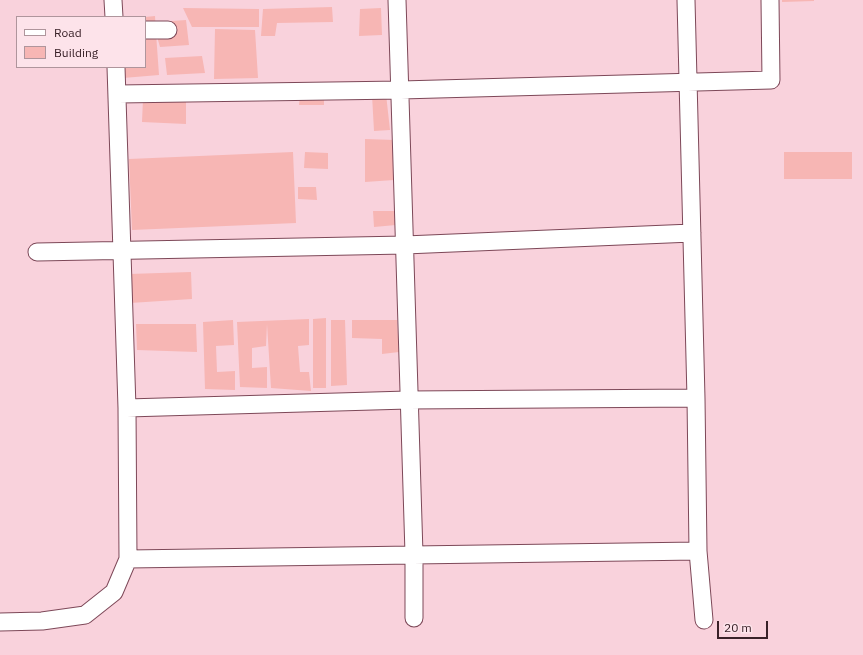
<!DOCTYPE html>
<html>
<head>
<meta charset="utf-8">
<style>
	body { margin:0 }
	#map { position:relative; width:863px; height:655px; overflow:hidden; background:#f9d2dc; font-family:"IBM Plex Sans",sans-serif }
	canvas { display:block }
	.legend { position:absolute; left:16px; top:16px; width:130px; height:52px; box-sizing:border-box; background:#fde3ea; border:1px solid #af959c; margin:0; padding:5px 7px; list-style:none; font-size:12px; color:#392128 }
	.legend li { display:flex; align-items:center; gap:8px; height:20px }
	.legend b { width:20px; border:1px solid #af959c }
	.scale { position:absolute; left:717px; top:621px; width:51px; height:18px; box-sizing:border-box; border:2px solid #392128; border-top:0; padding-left:5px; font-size:12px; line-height:14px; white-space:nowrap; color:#392128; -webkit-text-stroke:3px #fde3ea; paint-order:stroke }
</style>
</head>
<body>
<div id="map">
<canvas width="863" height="655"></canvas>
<ul class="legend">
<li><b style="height:5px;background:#fff"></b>Road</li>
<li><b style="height:11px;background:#f7b6b4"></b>Building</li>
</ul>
<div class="scale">20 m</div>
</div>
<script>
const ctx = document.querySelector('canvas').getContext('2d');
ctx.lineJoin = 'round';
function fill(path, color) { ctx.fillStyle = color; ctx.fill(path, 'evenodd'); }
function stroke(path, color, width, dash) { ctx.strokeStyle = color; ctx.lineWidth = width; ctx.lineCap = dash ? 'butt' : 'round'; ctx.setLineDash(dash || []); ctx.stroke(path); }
fill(new Path2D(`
	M782 0H814V1L782 2Z
	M332 7 333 22 277 23 275 36H261L263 9Z
	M183 8 259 9V27H192Z
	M381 8 382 35 359 36 360 9Z
	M155 16 156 33 172 32V21L186 20 189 45 160 47 156 33 159 75 123 78V67H145V17Z
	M215 29 255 30 258 78 214 79Z
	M202 56 205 73 167 75 165 58Z
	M324 94V105H299L300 95Z
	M386 94 390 130 374 131 372 95Z
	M143 99 186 101V124L142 122Z
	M365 139 395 140 394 180 365 182Z
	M293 152 296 223 132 230 129 159Z
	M305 152 328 153V169L304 168Z
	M784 152H852V179H784Z
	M298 187H316L317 200 298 199Z
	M373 211H396V225L374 227Z
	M191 272 192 299 130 303 129 274Z
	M326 318V388H313V319Z
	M309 319V345L298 346 300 372H309L311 391 271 388 267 324 266 346 252 348V368L267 367V388L240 387 237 322Z
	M233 320 234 345 216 346 217 372 235 371V390L205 389 203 322Z
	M331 320H345L347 385 331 386Z
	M352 320H397L399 352 382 354V339L352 338Z
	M136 324H196L197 352 137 350Z`), '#f7b6b4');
const minor = new Path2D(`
	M113 0 114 17
	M397 0 414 554V618
	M686 0 696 398 698 551 704 620
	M145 30H168
	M118 94 401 90 771 80 770 0
	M37 252 405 245 692 233
	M127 408 408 400 696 398
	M128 559 698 551
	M0 622 42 621 85 615 114 592 128 559 127 408 116 67`);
stroke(minor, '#7d4858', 19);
stroke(minor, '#fff', 17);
</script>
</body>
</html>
